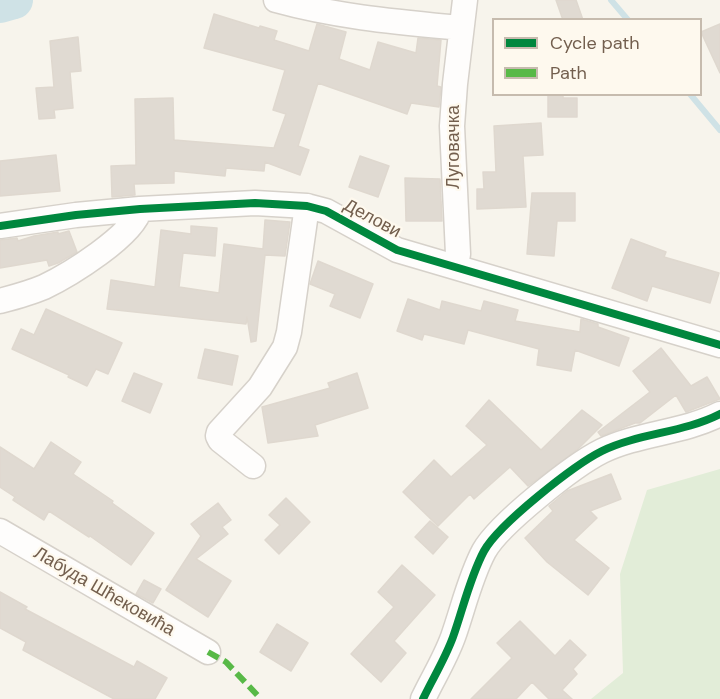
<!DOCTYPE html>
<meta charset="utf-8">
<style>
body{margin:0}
#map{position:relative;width:720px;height:699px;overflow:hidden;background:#f7f4ec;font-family:"DM Sans",sans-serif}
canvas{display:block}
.legend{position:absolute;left:492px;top:18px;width:210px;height:78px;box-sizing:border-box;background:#fef9ee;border:2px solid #c6bbae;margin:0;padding:8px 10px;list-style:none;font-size:18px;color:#735f4e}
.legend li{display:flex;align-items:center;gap:12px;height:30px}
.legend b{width:30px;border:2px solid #c6bbae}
</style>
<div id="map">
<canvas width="720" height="699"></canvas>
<ul class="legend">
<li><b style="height:8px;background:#00873e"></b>Cycle path</li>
<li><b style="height:8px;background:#58b947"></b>Path</li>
</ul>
</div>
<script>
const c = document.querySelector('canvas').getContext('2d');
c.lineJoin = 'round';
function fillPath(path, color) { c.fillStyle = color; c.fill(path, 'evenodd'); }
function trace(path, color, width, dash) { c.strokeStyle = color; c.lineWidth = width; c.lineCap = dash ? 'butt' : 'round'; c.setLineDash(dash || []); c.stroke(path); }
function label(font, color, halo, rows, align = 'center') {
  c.font = font + ' "DM Sans",sans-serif'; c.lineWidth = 4.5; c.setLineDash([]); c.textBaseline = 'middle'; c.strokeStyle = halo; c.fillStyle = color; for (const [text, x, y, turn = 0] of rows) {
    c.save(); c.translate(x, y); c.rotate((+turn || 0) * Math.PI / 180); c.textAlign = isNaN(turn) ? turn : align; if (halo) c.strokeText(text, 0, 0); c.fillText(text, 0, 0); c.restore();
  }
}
fillPath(new Path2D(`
 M720,469V699H591L623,673L620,574L647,490Z`), '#e2edd8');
trace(new Path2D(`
 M611,0L628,20
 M690,94L720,130`), '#cfe2e6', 6);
trace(new Path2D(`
 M0,4L14,0`), '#cfe2e6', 38);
const building = new Path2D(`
 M556,0H576L583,20H563Z
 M214,14L259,28L260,26L277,31L274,40L309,51L317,24L346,32L339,59L370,70L378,42L416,53L418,38L441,40L437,86L441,87L439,107L411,103L407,114L318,83L298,146L309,150L300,175L265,162L264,171L226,168L225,176L174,171V183L134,184L135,195L112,197L111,166L136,165L135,99L173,98L174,140L274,148L286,114L273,110L285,70L204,48Z
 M720,24V73L701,32Z
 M78,37L81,71L70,72L73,108L54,110L55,118L39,119L36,88L54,87L50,41Z
 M548,94H563V98H577V117H548Z
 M541,123L543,155L523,156L526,207L477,209V189H484L483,172H496L494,126Z
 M56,155L60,191L0,196V161Z
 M360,156L389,166L378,197L349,187Z
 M405,178L440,179L442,221H406Z
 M532,193H575V221H557L554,256L527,254Z
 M265,220L290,222L285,256L265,255L256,341L251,342L247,317L246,324L107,309L111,280L155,287L161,230L191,234V226L217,228L215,256L183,253L179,287L219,293L224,244L263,249Z
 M69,231L77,252L58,263L49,266L47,260L0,268V240L17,238L18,241L34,236L58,232V234Z
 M631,239L666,252L664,257L719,273L710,303L652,286L647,301L612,288Z
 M318,261L373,284L360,318L330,306L335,294L310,284Z
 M408,299L440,310L442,301L481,311L484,301L518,310L515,321L580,332L581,319L598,324V327L629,338L619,366L575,350L571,371L537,365L539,349L468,330L464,344L424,334L422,340L397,331Z
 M46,309L122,343L108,374L96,369L87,386L68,377L69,375L12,349L21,329L34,335Z
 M661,348L691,386L707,377L720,399L686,412L676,395L640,423H635L601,436L598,432L650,392L633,371Z
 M205,349L238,356L232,385L198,378Z
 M134,373L162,384L150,413L122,401Z
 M357,373L368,408L315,425L318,436L268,443L262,407L330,388L328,383Z
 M489,400L541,450L582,410L602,425L578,449L528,486L510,467L474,499L470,494L438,526L403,492L434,460L451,477L487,445L466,426Z
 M51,442L81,462L73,474L113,501L112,503L154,533L131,565L90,536L89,537L49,511L44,520L13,500L15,497L0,487V447L34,469Z
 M611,474L621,499L590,511L597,518L574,540L609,568L588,595L547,562L525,538L553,511L549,506L567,491Z
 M286,498L310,522L279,554L265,540L280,525L269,515Z
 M218,503L231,520L222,527L228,534L196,559L231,581L208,617L166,590L201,536L191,524Z
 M430,521L448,537L433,554L415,537Z
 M402,565L435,595L394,641L406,653L381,682L351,654L394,607L378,592Z
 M144,580L161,589L153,603L136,594Z
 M0,592L27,607L25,609L134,667L137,661L167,678L155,699H114L23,650L26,642L0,628Z
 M520,621L555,656L570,640L586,655L573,669L577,674L562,690L572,699H549L532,682L516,699H471L512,658L497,643Z
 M277,624L308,643L291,671L260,652Z`);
fillPath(building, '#e0dad2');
trace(building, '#dfd8cf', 1.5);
const minor = new Path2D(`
 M276,0C337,17 398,22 461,28
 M0,226L76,215L140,209L255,203L307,206L326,211L397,250L720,345
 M456,267L458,254L452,126L455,84L465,0
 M0,301C15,297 30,293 44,287C69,275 133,236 140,209
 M253,466L220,440L218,436L219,432L260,387L285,347L289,332L307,206
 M0,531L208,652
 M423,699C433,678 445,659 453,637C463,609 470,577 484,551C499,524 574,465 602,451C639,433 683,433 720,414`);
trace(minor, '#d6d1ca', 27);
trace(minor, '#fefdfc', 24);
trace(new Path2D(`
 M208,652L226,662L261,699`), '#58b947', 6, [12, 6]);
trace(new Path2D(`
 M0,226L76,215L140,209L255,203L307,206L326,211L397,250L720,345
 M423,699C433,678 445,659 453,637C463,609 470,577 484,551C499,524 574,465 602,451C639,433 683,433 720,414`), '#00873e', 8);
label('18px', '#735f4e', '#fef9ee', [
 ["Луговачка",454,147,-90],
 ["Делови",372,219,28],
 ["Лабуда Шћековића",104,592,30]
]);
</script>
